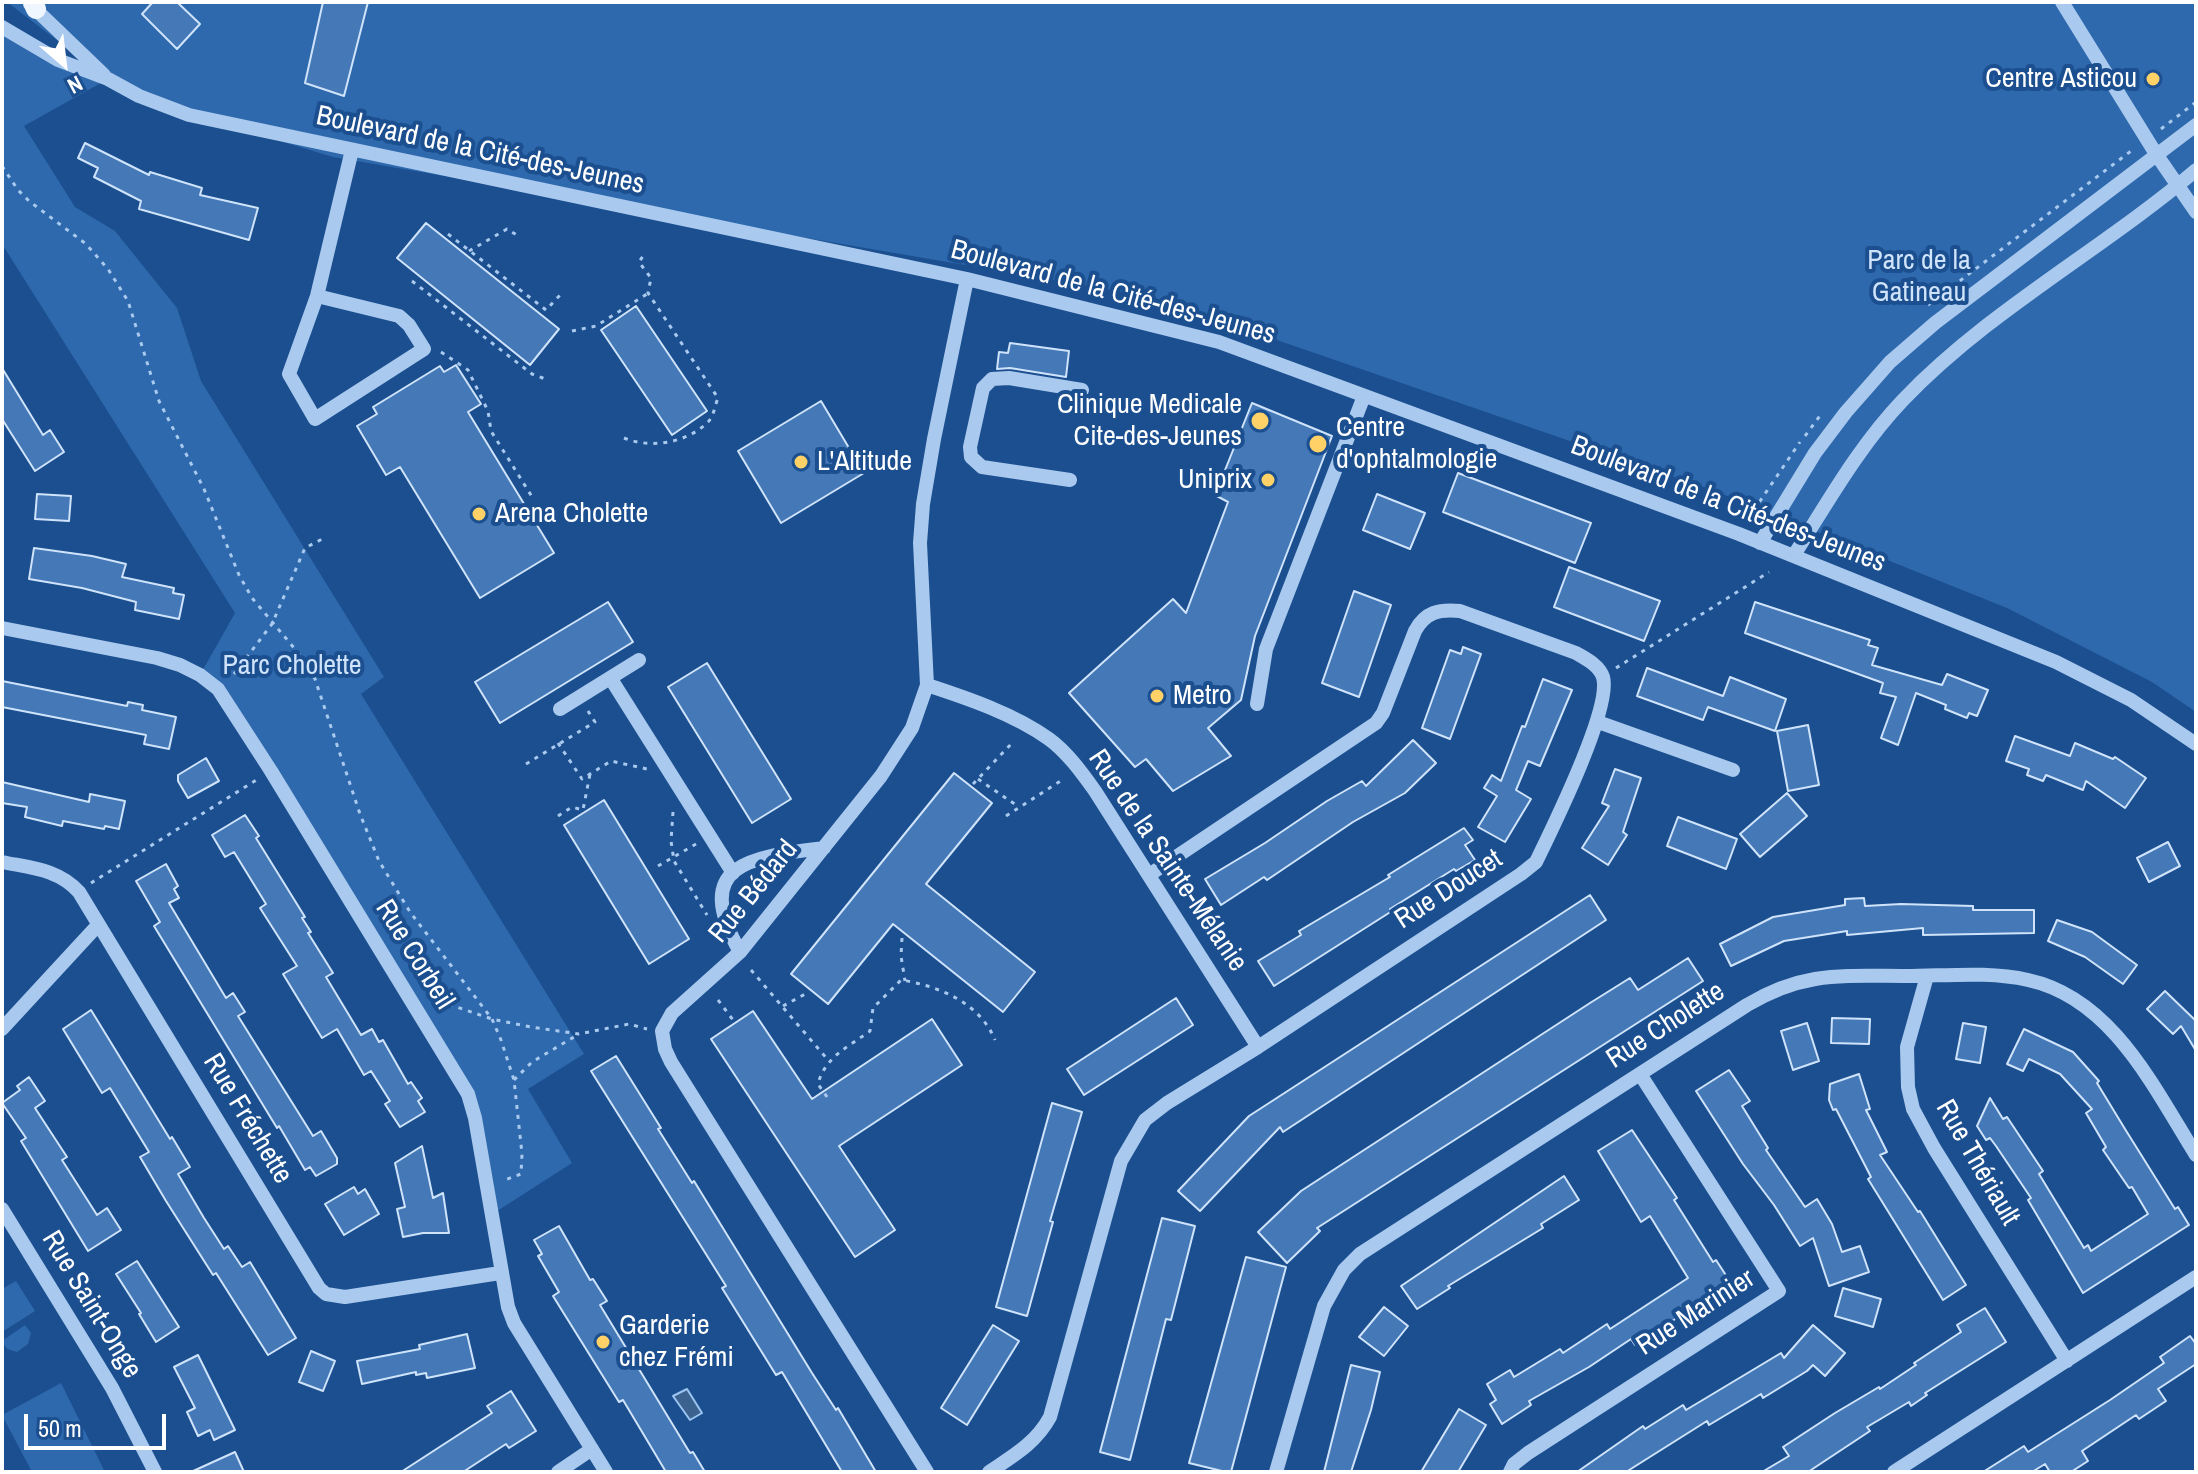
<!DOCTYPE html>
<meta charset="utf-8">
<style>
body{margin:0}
#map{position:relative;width:2198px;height:1474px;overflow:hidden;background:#1b4f8f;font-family:"Archivo Narrow",sans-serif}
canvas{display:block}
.frame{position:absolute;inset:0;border:4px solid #fff;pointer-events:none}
.north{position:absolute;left:24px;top:24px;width:80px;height:80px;-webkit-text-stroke:6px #1b4f8f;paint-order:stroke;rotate:152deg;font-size:22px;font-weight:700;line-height:32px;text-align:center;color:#fff}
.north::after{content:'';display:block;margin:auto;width:28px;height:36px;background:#fff;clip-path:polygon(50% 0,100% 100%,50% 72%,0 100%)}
.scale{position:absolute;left:24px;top:1414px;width:142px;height:36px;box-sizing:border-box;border:4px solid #fff;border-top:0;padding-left:10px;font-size:24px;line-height:28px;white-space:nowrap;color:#fff;-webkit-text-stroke:6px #1b4f8f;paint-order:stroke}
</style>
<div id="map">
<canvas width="2198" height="1474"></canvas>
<div class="frame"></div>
<div class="north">N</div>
<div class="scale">50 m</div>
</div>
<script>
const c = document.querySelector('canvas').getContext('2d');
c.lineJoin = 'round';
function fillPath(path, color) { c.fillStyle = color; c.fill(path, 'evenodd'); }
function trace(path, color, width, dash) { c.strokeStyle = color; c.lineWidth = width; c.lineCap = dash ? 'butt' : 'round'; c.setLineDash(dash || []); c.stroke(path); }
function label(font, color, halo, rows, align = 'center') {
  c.font = font + ' "Archivo Narrow",sans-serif'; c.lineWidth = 8; c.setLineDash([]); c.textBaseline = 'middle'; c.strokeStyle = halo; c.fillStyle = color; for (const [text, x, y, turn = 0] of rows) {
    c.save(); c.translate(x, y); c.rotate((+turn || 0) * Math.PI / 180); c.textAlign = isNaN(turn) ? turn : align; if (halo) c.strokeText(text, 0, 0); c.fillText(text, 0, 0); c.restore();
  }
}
fillPath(new Path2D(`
 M7,2H2196V712L2152,682L2007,608L1715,491L1152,297L333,157L253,133L108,79L24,126L75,207L115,231L177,308L201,381L384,677L361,694L584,1054L528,1089L572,1163L491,1215L475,1118L271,771L200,675L235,613L2,244V27L105,77Z
 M16,1281L35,1311L2,1332V1289Z
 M25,1325L31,1333L28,1344L17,1352L7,1349L2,1341Z
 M61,1383L105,1472H32L2,1415Z`), '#2e69ad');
const water = new Path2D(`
 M687,1389L702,1413L690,1420L673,1396Z`);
fillPath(water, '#3c6290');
trace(water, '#9cc4f0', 2);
const building = new Path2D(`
 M153,2H177L200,24L177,49L142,14Z
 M323,2H368L344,96L305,83Z
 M85,143L149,175L150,172L202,188L200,195L258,208L249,240L139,209L141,201L94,177L98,168L78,158Z
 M426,223L559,329L530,365L397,258Z
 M636,306L707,411L672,435L601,330Z
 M1010,343L1069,351L1066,377L1010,368L997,369L999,352L1008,353Z
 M456,365L481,404L468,412L554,553L480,598L400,467L386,475L357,426L377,414L373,407L440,366L444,372Z
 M2,368L43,435L50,430L64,452L35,471L2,419Z
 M821,401L864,473L781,523L738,451Z
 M1252,403L1332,436L1255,636L1241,700L1208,728L1231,756L1173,791L1146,759L1135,767L1069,693L1173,599L1186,613L1228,502L1215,495Z
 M1458,473L1591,523L1575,563L1443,512Z
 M37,494L71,496L69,521L35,519Z
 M1377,494L1425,513L1410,549L1363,530Z
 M34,548L92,556L126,564L122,577L174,588L173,593L184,595L179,619L135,610L136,602L82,588L29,579Z
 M1569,567L1660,601L1644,641L1554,607Z
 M1354,591L1391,605L1359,697L1322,683Z
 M608,602L633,642L500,723L475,682Z
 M1755,602L1870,640L1868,645L1878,648L1872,665L1942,685L1947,674L1988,690L1977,716L1969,713L1967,718L1945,709L1946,705L1916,693L1898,745L1881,738L1896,697L1880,693L1883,683L1745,633Z
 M1463,647L1481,654L1450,739L1422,728L1450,650L1461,654Z
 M707,663L791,799L752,823L668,687Z
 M1647,668L1723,696L1730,677L1786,699L1775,731L1708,707L1703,720L1637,696Z
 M1543,679L1572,690L1540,766L1528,761L1516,790L1531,799L1505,842L1478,827L1497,796L1484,788L1492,775L1501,781L1522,726L1525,727Z
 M2,681L127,706L128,702L143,705L142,710L176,717L169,749L144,744L146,735L2,707Z
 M1808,725L1819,785L1788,791L1777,731Z
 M2015,736L2070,756L2075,743L2113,759L2115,757L2146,778L2125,808L2086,781L2083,790L2046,775L2043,781L2027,775L2029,769L2006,761Z
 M1413,740L1436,763L1405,793L1353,822L1267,880L1264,877L1221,905L1205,879L1265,843L1327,801L1362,781L1366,786Z
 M206,758L219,781L188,798L178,781V775Z
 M1615,769L1641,778L1623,832L1627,835L1608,865L1582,848L1609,806L1602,803Z
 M954,773L992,803L926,884L1035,972L1003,1012L893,924L828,1004L791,974Z
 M2,782L89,802L90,794L125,801L119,829L105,826L104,829L63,821L62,826L25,817L27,807L2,803Z
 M1787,793L1807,816L1760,857L1740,834Z
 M604,800L689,939L649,964L564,825Z
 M245,815L259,836L256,838L305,917L302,918L311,932L308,933L333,973L326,977L361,1035L372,1029L379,1042L383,1040L408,1084L411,1082L422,1098L418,1101L425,1112L400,1127L385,1104L390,1101L371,1071L364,1075L337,1029L322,1038L283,974L297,966L260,908L266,904L234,852L225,857L212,835Z
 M1678,817L1737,839L1726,869L1667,846Z
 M1464,828L1473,840L1465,845L1475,860L1456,871L1454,869L1390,909L1392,911L1274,986L1258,961L1301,935L1299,931L1390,877L1388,875Z
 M2168,842L2180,866L2149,882L2137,858Z
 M166,864L178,886L174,889L179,898L169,903L226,998L233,993L245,1012L238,1016L313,1136L321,1131L337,1158V1164L316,1176L310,1167L305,1170L279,1126L277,1128L154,926L160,922L136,881Z
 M1590,895L1606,920L1283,1132L1280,1127L1200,1211L1178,1191L1249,1116Z
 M1864,898L1865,906L1901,904L1973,906V910H2034V933L1923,935V928L1847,935V931L1784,941L1731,966L1720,944L1773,917L1845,905V899Z
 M2057,920L2092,932L2137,965L2123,984L2085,957L2048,941Z
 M1688,958L1703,981L1317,1228L1320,1231L1287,1263L1258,1232L1301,1191L1590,1003L1630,978L1638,990Z
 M2165,991L2196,1021V1051L2181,1026L2173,1034L2147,1009Z
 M1176,998L1193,1025L1084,1095L1067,1069Z
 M91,1010L170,1139L172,1137L190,1167L178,1174L204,1218L224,1249L228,1246L242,1267L250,1262L296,1338L268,1355L216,1273L213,1275L166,1201L140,1157L149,1152L110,1088L102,1093L63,1029Z
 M753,1011L812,1099L932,1019L962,1065L839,1146L895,1230L855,1257L711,1039Z
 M1832,1018L1870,1019L1869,1044L1831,1043Z
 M1807,1023L1819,1061L1793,1070L1781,1031Z
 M1963,1023L1986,1027L1980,1063L1956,1059Z
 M2024,1029L2073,1052L2099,1081L2097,1083L2125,1129L2175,1209L2178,1207L2189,1225L2083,1293L2028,1200L2031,1198L1996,1146L1990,1138L1986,1140L1977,1126L1990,1098L2003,1119L2007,1117L2043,1171L2039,1174L2084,1248L2088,1245L2091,1251L2148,1214L2132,1187L2129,1188L2103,1150L2106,1147L2086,1113L2092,1109L2060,1074L2029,1059L2023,1071L2007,1064Z
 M616,1056L661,1128L658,1129L692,1183L694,1181L812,1373L836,1410L838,1408L876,1472H842L782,1372L776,1375L722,1288L726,1286L591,1071Z
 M1729,1070L1750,1101L1742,1106L1768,1148L1766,1150L1805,1207L1817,1199L1832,1224L1842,1252L1860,1246L1869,1272L1829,1286L1813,1238L1800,1246L1774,1205L1743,1164L1696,1091Z
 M1859,1074L1870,1109L1866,1110L1887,1152L1880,1155L1918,1212L1920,1211L1966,1285L1943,1300L1868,1179L1871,1177L1836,1109L1833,1110L1829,1100L1830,1084Z
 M29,1077L45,1101L35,1108L67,1157L62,1160L97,1215L107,1208L121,1230L88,1251L21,1141L26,1138L2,1103L20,1090L17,1086Z
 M1052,1103L1082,1112L1050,1221L1053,1222L1027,1316L996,1307Z
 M1632,1130L1677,1198L1674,1200L1713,1262L1716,1260L1731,1283L1635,1345L1631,1339L1589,1367L1529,1401L1531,1405L1502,1424L1490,1404L1496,1400L1487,1384L1510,1370L1514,1377L1560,1349L1563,1353L1607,1324L1610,1329L1688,1278L1650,1216L1641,1222L1598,1151Z
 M422,1146L433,1198L443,1193L449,1233H423L403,1237L397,1209L405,1207L395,1163Z
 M1564,1176L1579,1200L1541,1224L1543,1228L1448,1286L1450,1288L1417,1309L1401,1286Z
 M354,1187L358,1194L365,1189L379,1214L344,1235L325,1204Z
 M1162,1218L1195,1226L1171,1320L1166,1319L1130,1460L1100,1452Z
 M559,1226L590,1280L593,1279L607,1301L600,1305L690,1453L693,1452L705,1472H666L623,1400L619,1402L553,1296L559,1292L538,1256L542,1254L534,1240Z
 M1246,1257L1286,1267L1231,1472H1226L1189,1463Z
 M137,1261L179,1327L156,1342L139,1314L141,1313L116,1274Z
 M1843,1288L1881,1299L1873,1327L1835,1316Z
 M1384,1307L1408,1326L1384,1356L1359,1337Z
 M1985,1308L2006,1342L1925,1393L1927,1395L1911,1406L1909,1402L1867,1427L1870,1431L1808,1472H1762L1789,1456L1783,1447L1835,1413L1879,1387L1880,1389L1916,1365L1914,1363L1961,1332L1957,1325Z
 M993,1325L1019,1341L967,1425L941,1408Z
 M1813,1325L1845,1353L1825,1376L1813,1365L1807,1371L1763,1398L1761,1394L1709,1425L1707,1421L1626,1472H1577L1643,1426L1645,1429L1683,1405L1686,1410L1781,1353L1784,1358Z
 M467,1334L475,1368L427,1378L426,1373L416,1375V1372L362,1384L357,1361L420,1349L419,1345Z
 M2190,1336L2196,1344V1364L2158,1389L2166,1401L2139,1419L2136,1415L2082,1451L2088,1461L2071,1472H2050L2045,1464L2032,1472H1983L2024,1446L2028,1452L2110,1400L2164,1363L2160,1357Z
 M311,1351L335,1361L323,1391L299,1382Z
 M198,1355L235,1430L214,1440L210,1430L198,1436L187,1412L195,1408L174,1367Z
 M1351,1365L1380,1372L1371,1410L1351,1472H1324Z
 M511,1391L536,1431L509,1448L506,1444L463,1472H401L492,1413L487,1406Z
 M1459,1409L1486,1425L1458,1472H1421Z
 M235,1452L244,1472H191Z`);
fillPath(building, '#4478b7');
trace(building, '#cfe3fa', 2);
trace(new Path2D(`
 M2161,129L2196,102
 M2,166L18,190L29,201L86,244L108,269L128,301L159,401L204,489L239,575L252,598L300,655L315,679L360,814L379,861L410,912L492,1019L501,1040L514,1080L522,1154L521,1174L502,1181
 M448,234L546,310L561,294
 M469,251L507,229L520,237
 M412,281L532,374L548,380
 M1928,305L2135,148
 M572,331L596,326L647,294
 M441,352L468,370L488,411L491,431L534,500
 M1805,436L1822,413
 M624,438C651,449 687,443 708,422C714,416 715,405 718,398L648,293L651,278L639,262L645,253
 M1754,510L1800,442
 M1616,668L1769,572
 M234,674L272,624L305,548L326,537
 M558,743L582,779L611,761L647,769
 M526,764L595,722L588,711
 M978,779L1019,807
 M973,784L1014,741
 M673,812L671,841L674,861L707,915
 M558,816L572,807L583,810L590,774
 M1006,816L1062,780
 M658,866L696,844
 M91,883L258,779
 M902,938L901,956L905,981
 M751,970L828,1060
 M430,998L492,1019L531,1027L579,1034L629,1024L647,1029
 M718,1000L733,1020
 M783,1006L809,992
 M514,1080L532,1062L579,1034
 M827,1097L818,1084C825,1057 848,1047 870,1031L873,1008L901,980C939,986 980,1003 995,1040`), '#a9c9ee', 3, [4, 6]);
trace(new Path2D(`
 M2062,2L2156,154L2196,212
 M30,4L104,75
 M2,27L58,60L108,79L139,96L189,115L967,279L1219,342L1739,534L2056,662L2131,700L2196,744
 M317,296L399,316L409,325L424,349L315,419L289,374L317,296L352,150
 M1070,480L982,467L971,457L970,447L983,388L992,379L1009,378L1082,390
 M1760,543L1815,453L1846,412L1890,362L1935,323L2196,125
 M1794,555C1828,502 1859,446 1903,400C1989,310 2102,250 2196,170
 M2,628L157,658L180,665L200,675L218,689L271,771L468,1094L475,1118L508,1307L514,1323L606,1472
 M611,679L733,873
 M927,685C967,698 1014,714 1049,739C1067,752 1082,773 1095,791L1258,1047
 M1257,704L1266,649L1364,396
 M560,709L639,660
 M1598,722L1733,770
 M2,862C31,868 58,869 79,892L319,1288L326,1294L345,1297L500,1273
 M740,952C690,863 751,857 824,848
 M1927,976L1907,1047L1908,1087L1913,1109L1934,1148L2067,1361
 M2,1029L98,925
 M2,1209L112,1388L155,1472
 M558,1472L592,1449
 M927,1472L671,1062L665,1049L662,1031L672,1013L740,952L881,776L912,728L927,685L920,543L923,504L934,439L967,279
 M989,1472C1013,1456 1036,1443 1050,1417L1121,1161L1145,1120L1167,1103L1258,1047L1521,874L1536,862C1552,829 1612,708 1603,677C1599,665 1586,659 1576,653L1460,611C1439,609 1425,612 1415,631L1383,713L1376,723L1149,875
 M1276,1472L1324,1306L1344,1270L1360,1254L1747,1005C1804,971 1842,976 1906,976C1945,976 1989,971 2028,980C2112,998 2154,1088 2196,1155
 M1510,1472L1514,1464L1528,1453L1779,1291L1640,1074
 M1894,1472L2196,1277`), '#a9c9ee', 14);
trace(new Path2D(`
 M33,2L36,9`), '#f0f6ff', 20);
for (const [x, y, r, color] of [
 [2153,79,8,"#ffd166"],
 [1260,421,10,"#ffd166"],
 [1318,444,10,"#ffd166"],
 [801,462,8,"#ffd166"],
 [1268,480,8,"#ffd166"],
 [479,514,8,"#ffd166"],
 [1157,696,8,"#ffd166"],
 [603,1342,8,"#ffd166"]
]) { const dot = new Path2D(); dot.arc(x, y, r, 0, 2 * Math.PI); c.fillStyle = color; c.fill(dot); trace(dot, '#1b4f8f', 3); }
label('28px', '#fff', '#1b4f8f', [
 ["Centre Asticou",2137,79,"right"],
 ["Clinique Medicale",1242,405,"right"],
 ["Cite-des-Jeunes",1242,437,"right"],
 ["Centre",1336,428],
 ["d'ophtalmologie",1336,460],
 ["L'Altitude",817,462],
 ["Uniprix",1252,480,"right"],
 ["Arena Cholette",495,514],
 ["Metro",1173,696],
 ["Garderie",619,1326],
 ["chez Frémi",619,1358]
], 'left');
label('28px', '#fff', '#1b4f8f', [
 ["Boulevard de la Cité-des-Jeunes",480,151,12],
 ["Boulevard de la Cité-des-Jeunes",1113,293,15],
 ["Boulevard de la Cité-des-Jeunes",1728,505,21],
 ["Rue de la Sainte-Mélanie",1167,861,56],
 ["Rue Doucet",1449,890,-33],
 ["Rue Bédard",754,892,-51],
 ["Rue Corbeil",414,955,58],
 ["Rue Cholette",1666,1026,-33],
 ["Rue Fréchette",247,1119,59],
 ["Rue Thériault",1977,1163,60],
 ["Rue Saint-Onge",91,1305,59],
 ["Rue Marinier",1696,1313,-33]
]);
label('28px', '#cfe3fa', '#1b4f8f', [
 ["Parc de la",1919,261],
 ["Gatineau",1919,293],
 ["Parc Cholette",292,666]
]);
</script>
